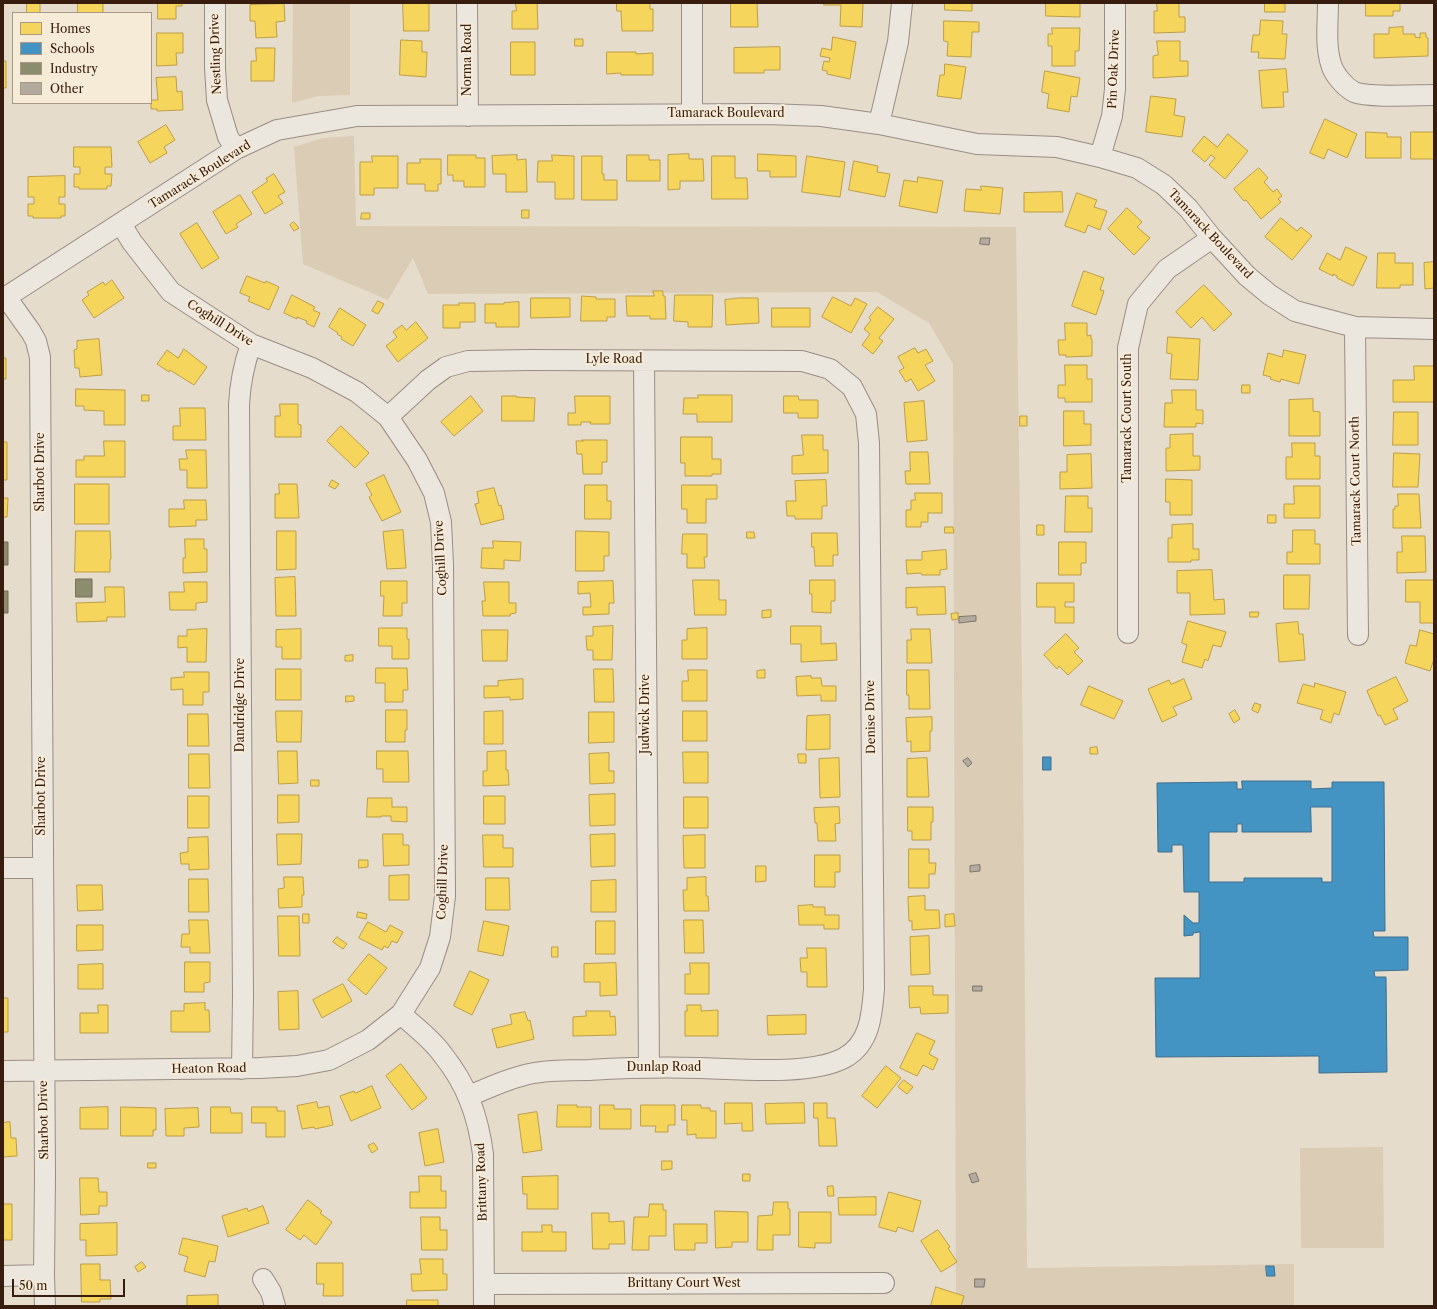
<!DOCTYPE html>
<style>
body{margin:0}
#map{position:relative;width:1437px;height:1309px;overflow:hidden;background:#e6dccc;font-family:"Libre Caslon Text",serif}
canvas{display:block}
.frame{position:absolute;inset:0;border:4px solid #381c0e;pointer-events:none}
.legend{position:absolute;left:12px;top:12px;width:140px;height:92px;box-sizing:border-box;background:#f6ebd7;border:1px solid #aa9887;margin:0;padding:5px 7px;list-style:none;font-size:12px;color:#381c0e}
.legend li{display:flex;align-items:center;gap:8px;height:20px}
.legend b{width:20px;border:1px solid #aa9887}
.scale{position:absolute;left:12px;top:1279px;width:113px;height:18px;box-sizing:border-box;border:2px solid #381c0e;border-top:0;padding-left:5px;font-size:12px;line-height:14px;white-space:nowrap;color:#381c0e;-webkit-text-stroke:3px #f6ebd7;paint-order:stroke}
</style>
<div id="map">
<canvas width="1437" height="1309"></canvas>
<div class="frame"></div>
<ul class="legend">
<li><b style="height:11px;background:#f6d55c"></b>Homes</li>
<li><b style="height:11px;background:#4393c3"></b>Schools</li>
<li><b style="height:11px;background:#8c8c6e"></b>Industry</li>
<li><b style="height:11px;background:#b3aa9f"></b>Other</li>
</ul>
<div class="scale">50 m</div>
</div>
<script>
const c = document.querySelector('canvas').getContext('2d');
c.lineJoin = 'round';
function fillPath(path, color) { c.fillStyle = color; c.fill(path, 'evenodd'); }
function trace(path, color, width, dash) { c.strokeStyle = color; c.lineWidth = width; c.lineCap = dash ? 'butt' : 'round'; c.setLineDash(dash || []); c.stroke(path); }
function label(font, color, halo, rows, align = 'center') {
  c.font = font + ' "Libre Caslon Text",serif'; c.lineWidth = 4; c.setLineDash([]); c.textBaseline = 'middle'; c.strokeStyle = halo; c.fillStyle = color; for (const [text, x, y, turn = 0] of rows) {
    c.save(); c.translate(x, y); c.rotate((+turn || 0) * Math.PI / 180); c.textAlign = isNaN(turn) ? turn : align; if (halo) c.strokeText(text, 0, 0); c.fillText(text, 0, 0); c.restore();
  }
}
fillPath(new Path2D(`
 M293,3H350V95L319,96L292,103Z
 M354,136L356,226L1016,227L1023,757L1027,1268L1294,1264V1306H956L953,364L929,323L877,292L428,294L413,258L388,300L303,264L294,147L323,138Z
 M1383,1147L1384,1248H1301L1300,1148Z`), '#dbccb5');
const homes = new Path2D(`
 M27,3H40V13H27Z
 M78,3H103V13H78Z
 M158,3H182V6H176V19H158Z
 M403,3H429V31H404Z
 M516,3H537L538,29H512V11H516Z
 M617,3H650V9H653V31H622L621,11H617Z
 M731,3H757L758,27H731Z
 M824,3H863L862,27L840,26L841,5H824Z
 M945,3H972V11L945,10Z
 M1046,3H1080V17L1046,16Z
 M1157,3H1179V17H1185V32L1154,33V11H1157Z
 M1265,3H1285V12H1265Z
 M1366,3H1400V11H1393V16H1366Z
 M284,4L285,21L276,22L277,37L256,38L255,21H250V5Z
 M1261,20L1283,21L1282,34H1287L1285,59L1258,58L1259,52H1251L1253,35H1259Z
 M944,21L979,22V32H972L971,57L947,56L948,42L944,41Z
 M1403,27V34H1415V37L1420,38V33H1426V37L1428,38V56L1374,58V34H1389V28Z
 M1052,28H1080L1079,51H1075V66H1052V46H1048V34H1052Z
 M157,33H183V53H176L177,65L157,66Z
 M833,37L856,42L850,79L827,74V71L822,70L824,61L829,62L830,58L820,56L822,48L831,50Z
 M575,39H583V46H575Z
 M401,40L422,41V52H427L426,77L400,75Z
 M1157,41H1180V61H1188V76L1153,78V56L1158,55Z
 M511,42H535V75H511Z
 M780,47V70H764V73H734V48Z
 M256,48H275L274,81H251V61H256Z
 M607,52H636V54L653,53V75H621V73L607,74Z
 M3,61H6V88H3Z
 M945,64L966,67L961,99L937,96L940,75H944Z
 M1286,69L1288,92H1283L1284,107L1262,108L1259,71Z
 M1045,71L1080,78L1077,97L1071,96L1069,112L1047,108L1049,94L1042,92Z
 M176,77L177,92L182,91L183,110L157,111V109H151V100H158L156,78Z
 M1151,96L1176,99L1174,115L1185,117L1182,137L1146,132Z
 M1325,119L1357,134L1347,158L1328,149L1324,159L1310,153Z
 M166,125L175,140L164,147L167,153L150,163L138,142Z
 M1366,132L1384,133H1387V137H1401V158H1366Z
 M1411,132H1434V159H1411Z
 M1228,134L1248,151L1225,179L1209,165L1215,158L1211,155L1205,162L1192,151L1204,136L1217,147Z
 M74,147H111L112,167H105V174H112L111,186H107V189H79V187H74V174H80V167H74Z
 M689,154V159H703L704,181H680V189L668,190V155Z
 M758,154L796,156V177H770V171H758Z
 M448,155H476V158H485V187H464V181H453V175H448Z
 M517,155V160L526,159L527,192H506V174H493L492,156Z
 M552,155L574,156V199H555V182H537L538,161H552Z
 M627,155H649V160H660V181H627Z
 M372,156H398V188H374V195H360V162H372Z
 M582,156H602V174H604V180H617V200H582Z
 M712,156H735V178H747L748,199H712Z
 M807,156L845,162L840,197L802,192Z
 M420,159H441V184H438V191H425V184H407V163H420Z
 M854,161L878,166L877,172L890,174L885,197L849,190Z
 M1259,168L1268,178L1264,182L1273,192L1277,189L1282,196L1278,199L1281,202L1261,219L1246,200L1244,201L1234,189Z
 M274,174L285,192L278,196L283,203L265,214L252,192L268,181L266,179Z
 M65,176V197H59V204H65V216H61V218H33V216H28V204H34V197H28V177Z
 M918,177L943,181L937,213L899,206L904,180L917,182Z
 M981,186L1003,188L1000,214L964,211L966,189L981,190Z
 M1062,192L1063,212H1024V193Z
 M1077,193L1097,200L1094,207L1107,211L1100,230L1088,225L1085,233L1065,226Z
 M240,195L252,214L236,224L238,227L226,234L213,212Z
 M1127,208L1142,222L1137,227L1150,238L1134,255L1108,229Z
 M522,210H529V218H522Z
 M362,213H370V219H361Z
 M1281,218L1297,231L1301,227L1312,236L1292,260L1265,237Z
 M294,222L299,228L294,231L290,225Z
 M197,223L219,258L202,269L180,234Z
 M1346,247L1367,257L1353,286L1337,278V276L1333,274V276L1319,269L1327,253L1340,260Z
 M1378,253H1395V263H1413V285H1400V288H1377Z
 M1434,262V288L1425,289L1424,263Z
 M1084,271L1104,278L1100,290L1104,291L1096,315L1072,306Z
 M247,276L265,283L266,281L279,287L269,310L248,301L250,297L240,293Z
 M112,280L124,298L94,318L82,300L89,295L87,292L103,282L105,285Z
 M1204,285L1232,314L1214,331L1202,317L1191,328L1176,312Z
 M653,291H663V296H665L666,319H650V316H627L626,296H654Z
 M292,295L315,307L313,310L320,313L314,327L306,323L307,321L297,317V319L284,313Z
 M675,295H713L712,327H688V322L674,321Z
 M582,296L596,297V299H615V317H607V321H581Z
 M833,297L851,306L855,298L867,304L851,333L822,317Z
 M531,298H570V317L531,318Z
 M739,298H758L759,323L726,325L725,300Z
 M378,301L384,304L378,314L372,311Z
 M519,302V327H496V323H485V304H504V303Z
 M459,303H475V322H460V328H443V305H459Z
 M878,307L894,319L879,338L883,341L873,354L862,345L870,334L864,329L871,320L869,318Z
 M340,308L366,325L353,346L341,339L342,337L337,334L338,333L329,327Z
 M772,308H810V327H772Z
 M416,322L428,338L398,362L386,346L397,337L393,332L402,325L406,330Z
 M1065,323H1087V336L1091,335V339H1092V356L1066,357V355H1059L1058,340H1065Z
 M1168,337L1200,339L1198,380L1170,379L1172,354L1167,353Z
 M99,339L102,375L80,377L79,368H75L74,350L77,349V341Z
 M915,348L918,353L926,349L933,361L925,365L935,381L918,391L911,379L906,382L899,371L904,368L898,357Z
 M184,349L207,367L194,385L170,370L169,372L157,364L167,350L178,358Z
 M1284,350L1306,355L1299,384L1281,379L1280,382L1270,379L1271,377L1263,375L1268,353L1282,357Z
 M3,358H6V379H3Z
 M1065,365H1087V379H1092V402H1065V398H1058V385H1065Z
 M1414,366H1434V402H1393V380H1414Z
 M1242,385H1250V393H1242Z
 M76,389L125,390V425H104V411L84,410V406H76Z
 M1172,390H1196V410H1203V424L1196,423V427H1164L1165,403H1172Z
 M142,395H149V401H142Z
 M698,395H732V422H697V414H683L684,398H698Z
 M471,396L483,411L454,436L441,422Z
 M502,396H516V397L535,398L534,421H502Z
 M575,396H610V424H590L591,422H581V425H568V413H575Z
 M784,396H798L799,400H818V418H798V413H784Z
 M1313,399V411L1320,412V436H1289V400Z
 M924,401L927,440L907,442L904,403Z
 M280,404H298V424L301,425V437H275V416H280Z
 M180,408H205L206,440H173V426H180Z
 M1064,411H1084V424H1091V445L1064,446Z
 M1394,412H1418V445H1393Z
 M1020,416H1027V426H1020Z
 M341,426L369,453L355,468L327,441Z
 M1193,434V456H1200V470L1166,471V448H1170V435Z
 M802,435H823V450H828V473L792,474V456L803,455Z
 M681,437H712V459H721V474H712V476H685V463H681Z
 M582,440H607V462H602V474H583L582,454H577L576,441H583Z
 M104,441H125V477H76V460H84V456H104Z
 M3,442H7V480H3Z
 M1292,443H1315V456H1320V479H1286V457H1292Z
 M186,450H206L207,488H187V470H180L179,459H187Z
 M910,452H928L930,484H906L905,471H910Z
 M1394,453L1420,454L1418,487H1393Z
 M1091,454L1092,488L1060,489V472H1067V455Z
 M384,475L401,512L382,521L369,497L372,495L366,484Z
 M1166,479L1192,480V515H1170V502H1166Z
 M332,480L339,484L335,489L329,486Z
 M826,480L827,506H822V519H795V516H787L786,501H796L795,481Z
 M75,484H109V524H75Z
 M279,484H297L299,518H275V494H279Z
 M585,485H607V501H611V519H585Z
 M682,485H717V499H706V523H687V509H682Z
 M1294,486H1320V518H1284V504H1294Z
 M494,488L499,506L501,505L504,519L481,525L475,504L479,503L477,492Z
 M915,493H942V513H928V522H921V527H906V510H911V500H915Z
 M1398,494H1419L1421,528H1393V509H1395V506H1398Z
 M1066,496H1088V508H1092V532H1065Z
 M3,498H8L7,517H3Z
 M184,500H206L207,520H196V526L169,527V509H184Z
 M1268,515H1276V523H1268Z
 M1193,524V549H1199V560H1191V562H1168V538H1172V525Z
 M1037,525H1044V535H1037Z
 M945,527H953L954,533H945Z
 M403,530L406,568L387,569L383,532Z
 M1293,530H1315V544H1320V564H1287V552H1292Z
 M76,531H110L111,559H110V572H75Z
 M277,531H296V569L277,570Z
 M576,531L609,532V556H604V571H576Z
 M747,532H754L755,538H747Z
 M812,533H837L838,555H833V566H815L814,547H812Z
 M683,534H707V557H704L705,568H687V554H682Z
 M1402,536H1425L1426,572L1397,573V552H1402Z
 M185,539H204V549H207V572L183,573V558H185Z
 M493,541L521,542L520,561L504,560V569L481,568L482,548H493Z
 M1059,542H1086V563H1081V575H1059Z
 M946,550L947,569L940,570V575H922L921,573L907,574L906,560H922V552Z
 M1212,570L1214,600L1224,599L1225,614L1190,615V593H1177V571Z
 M1284,575H1310L1309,609H1284Z
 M295,577L296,616H276L275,578Z
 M693,580H719V600H726V615H695Z
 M810,580H835V601H831V613L812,612V594H810Z
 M1406,580H1434V623H1420V602H1406Z
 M381,581H407V603H402V616H383L384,596H381Z
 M613,581L614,603H609V614L583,615V607H591L590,593L578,594V582Z
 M184,582H207V602L196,603V610H170L169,592H184Z
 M484,582H509V603H516V613L510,614V616H483L482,601H485Z
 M1037,583H1074V602H1065V607H1074V623H1055V607H1037Z
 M105,587H124L125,617H107V621L77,622L76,603L105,602Z
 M945,587L946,614L917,615V607L906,608V588Z
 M771,610V617L762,618V611Z
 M1250,612H1259L1258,617H1250Z
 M958,613V619L952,620L951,614Z
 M1188,621L1226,632L1221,647L1213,645L1208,661L1205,659L1202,668L1182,662L1187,645L1182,643Z
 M1298,622L1299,634H1303L1305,660L1279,662L1276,624Z
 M613,626L612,660H593V650H587L586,636H593V627Z
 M791,626H821V644L836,643L837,660L801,662V644H791Z
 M379,628H407V639H409V659H392V646H379Z
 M707,628V659H682V640H687V629Z
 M207,629L206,662H187V647L178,648V636H187V630Z
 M301,629V659H282V647H276V630Z
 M911,629H930L932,663H907V640H911Z
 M482,630H508L507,661H483Z
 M1420,630L1434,634V659L1430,671L1405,663L1410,645L1416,646Z
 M1066,634L1079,648L1074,652L1083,661L1068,675L1059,666L1057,669L1044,655Z
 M353,655V661H345V656Z
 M376,668H407L408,690H403V702H385V683H376Z
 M276,669H301V700H276Z
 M594,669H613L614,702H595Z
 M688,670H707V701H682V681H688Z
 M765,670V678H757V671Z
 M907,670H929L930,709H909V695H907Z
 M184,672H209V692H203V705H183V689L171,690V678L184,677Z
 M811,676V678H821L822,686H836V701H821V695L797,696L796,677Z
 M1396,677L1408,701L1393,709L1398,719L1385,725L1380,715L1378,716L1367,691Z
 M523,679V699L510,700V697L484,698V686H498V681Z
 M1184,679L1192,699L1173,707L1177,715L1162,722L1148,689L1169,680L1171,684Z
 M1315,683L1346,692L1339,715L1334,713L1331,723L1320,719L1323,710L1297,703L1303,684L1314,687Z
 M1089,686L1123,701L1114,719L1081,705Z
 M346,696H354V701L346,702Z
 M1255,703L1261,705L1258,713L1252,710Z
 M386,710H407V730H405V742H386Z
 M1235,710L1240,719L1234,723L1229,714Z
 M276,711H302L301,742H277Z
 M503,711V744H484V712Z
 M683,711H707V741H683Z
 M589,712H614V742L589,743Z
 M188,714H208L209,746H188Z
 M830,715V749L806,750L807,716Z
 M932,717V731H930V751L911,752V741L907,742L906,718Z
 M1097,747L1098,754H1090V748Z
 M278,751H297L298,783L279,784Z
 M377,751H408L409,782H383V769H377Z
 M506,751V770H508L509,785L483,786V771H487V752Z
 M683,752H708V783H684Z
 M609,753V771H614V783L590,784L589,754Z
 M189,754H209L210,788H189Z
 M798,754H806V763H799Z
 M839,758L840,797L820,798L819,759Z
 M927,758L929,797H907V759Z
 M311,780H319V786H311Z
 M615,794V825L590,826L589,795Z
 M278,795H299V822L278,823Z
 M188,796H209V828H188Z
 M484,796H505V824H484Z
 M684,797H708V828H684Z
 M368,798H392V807H407V822L391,821V816H381V817H367Z
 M839,807L840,823L835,824L836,841H818L817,823H815L814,808Z
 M908,807H933V822H931V840H912V831H908Z
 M277,834H302L301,864L278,865Z
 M383,834H403V845H409V865L384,866Z
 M615,834V866L591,867L590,835Z
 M483,835H503V848H513V867H484Z
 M705,835V868H684L683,836Z
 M208,837L209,869L189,870V864H181L180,853L188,852V838Z
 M909,849H929V863H936L935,874H929V888H909Z
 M815,855H840V872H835V887H815Z
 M359,860H368V867L359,868Z
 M756,866H766V881L756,882Z
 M409,875V900H389V876Z
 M284,877H303L304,895H302V907L279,908L278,889L284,888Z
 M706,877V896H708L709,911H684L683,890H687V878Z
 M486,878H509L510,910H486Z
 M189,879H208L209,912H189Z
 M616,880V912H591V881Z
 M77,885H102L103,910L78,911Z
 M925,896V910H939L940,928L912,930V921H909L908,897Z
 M813,905V907H825V915H839V929H824V925H799L798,906Z
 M358,912L367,914L366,919L357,917Z
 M303,914H309V923H303Z
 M954,914L955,926L945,927V915Z
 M278,916H299L300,956H279Z
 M189,920H208L210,953H190V947H181L182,934H189Z
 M684,920H703L704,953H685Z
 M484,921L509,926L503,956L478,951Z
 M596,921H615V954H596Z
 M368,922L386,932L390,925L403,932L397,943L392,941L388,948L384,946L382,950L359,938Z
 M77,925H103V950L77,951Z
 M929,936L930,974L911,975L910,937Z
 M337,937L347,944L343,949L333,942Z
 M552,947H558V957H552Z
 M807,948H826L827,987H807V972H801L800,958H807Z
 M369,954L387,968L366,995L348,980Z
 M185,962H210V982L204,983V992H185Z
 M616,963L617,995L600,996V982H584V964Z
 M690,963H709V994H685V974H690Z
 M103,964V989H78V965Z
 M470,971L489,980L472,1015L454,1006Z
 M343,984L352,1001L322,1018L313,1000Z
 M909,986H933V995H948V1013L921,1014L920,1007L910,1008Z
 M298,991L299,1029L279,1030L278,992Z
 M3,998H8V1032H3Z
 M205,1003V1010H209L210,1032H171V1011H184V1004Z
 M98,1005H108V1033H80V1013H98Z
 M687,1005H701V1011L718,1010V1036H685V1011H687Z
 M586,1011H610V1017L615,1016L616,1035L573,1036V1017L586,1016Z
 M525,1012L528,1021L530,1020L534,1039L497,1048L492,1029L512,1024L510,1015Z
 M806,1015V1034L768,1035L767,1016Z
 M917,1033L935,1041L929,1054L938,1059L933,1070L923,1065L917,1076L900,1068Z
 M401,1064L427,1098L412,1110L386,1076Z
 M886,1066L901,1078L877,1108L862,1096Z
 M904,1080L913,1087L907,1094L898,1087Z
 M372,1086L381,1108L351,1121L340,1096L354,1091L355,1093Z
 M317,1102L318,1108L329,1106L333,1125L315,1129L314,1127L302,1129L297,1106Z
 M725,1103H752L753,1131H742V1123L725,1124Z
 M804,1103L805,1123L766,1124L765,1104Z
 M814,1103H827V1118H835L837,1146H819L818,1118H814Z
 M558,1105H577V1107H591V1127H557Z
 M600,1105H614V1109H631V1129H600Z
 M641,1105H675V1125H668V1132H655L656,1126H641Z
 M682,1105H701V1108H710V1111H716V1138H696V1134L687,1135V1120H682Z
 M108,1107V1129H80V1108Z
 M121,1107L156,1108V1130H153V1136H121Z
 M211,1107H230L231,1113H242V1133H211Z
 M252,1107H277V1111H285V1137H266V1123H252Z
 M198,1108L199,1127L184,1128V1136H166L165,1109Z
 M537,1112L542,1150L523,1153L518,1115Z
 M10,1122L11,1138H16L17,1156L3,1157V1123Z
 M438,1129L444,1162L425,1166L419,1133Z
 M374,1143L378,1149L372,1153L368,1146Z
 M662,1161H672V1169L662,1170Z
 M148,1163H156V1168H148Z
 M743,1174H750V1181H743Z
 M419,1176H441V1191H446V1208H410V1192H419Z
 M558,1176V1209H527V1194H523L522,1177Z
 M80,1178H98L99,1192H107V1206H99V1214L81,1215Z
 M833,1186L834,1196H828L827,1187Z
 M889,1192L921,1201L913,1232L898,1227L896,1232L879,1227Z
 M876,1197V1215H839L838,1198Z
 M308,1200L322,1211L320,1213L332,1222L316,1245L304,1235L300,1240L286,1230Z
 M774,1202H788V1209H790V1235H773V1250H757L758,1216L772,1215Z
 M3,1204H12V1240H3Z
 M650,1204H663V1210H666V1236H649V1250H632L634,1217H648Z
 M263,1206L269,1223L228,1237L222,1216L247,1208L248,1211Z
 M715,1211L748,1212V1242H732V1247L716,1248Z
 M799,1212H831V1243H815V1248L799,1247Z
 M592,1213H609V1222L624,1221L625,1244H609V1249H593Z
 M421,1217H440V1230H447V1250H422Z
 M117,1223V1255L86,1256V1240H80V1224Z
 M674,1224H707V1243H695V1250H675Z
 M542,1225H552V1232H566V1251H522V1232H542Z
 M938,1230L950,1247L948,1248L957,1262L941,1272L921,1241Z
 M183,1238L218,1246L215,1262L209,1261L205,1277L184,1271L188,1257L179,1254Z
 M420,1259H443V1274H447V1290L412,1291L411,1274H421Z
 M142,1262L146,1267L138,1272L135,1267Z
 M317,1263H343V1296H323L324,1284H317Z
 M81,1264H100V1280H110L111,1299H100V1302H82Z
 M936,1287L964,1296L961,1306H931Z
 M218,1295V1306H187V1296Z
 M407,1300H438V1306H407Z`);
fillPath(homes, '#f6d55c');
trace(homes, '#bd9e45', 1);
const schools = new Path2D(`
 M1043,757H1051V770H1043Z
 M1242,781H1311V789L1332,788V782H1384L1385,931H1373L1374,937H1408V970L1374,971L1375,977H1386L1387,1072L1319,1073V1056L1156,1057L1155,978H1200V932L1193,933V935L1184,936V915L1193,923H1199V892H1184L1183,845H1172V852H1158L1157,783L1237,782V789H1242ZM1311,807H1332V882H1322V878H1244V882H1209V832H1237V824H1242V832H1311Z
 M1266,1266H1274L1275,1276H1267Z`);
fillPath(schools, '#4393c3');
trace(schools, '#406f8d', 1);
const industry = new Path2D(`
 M3,542H8V565H3Z
 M76,579H92V597H76Z
 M3,591H8V613H3Z`);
fillPath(industry, '#8c8c6e');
trace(industry, '#736a51', 1);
const building = new Path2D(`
 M981,238H990L989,245L980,244Z
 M976,616V621L959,623V617Z
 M968,758L972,763L968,767L963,761Z
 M980,865V871L970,872V866Z
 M973,986H982V991H973Z
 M976,1173L979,1181L972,1183L969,1175Z
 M975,1279H985L984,1287H975Z`);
fillPath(building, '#b3aa9f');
trace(building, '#7f756b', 1);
const minor = new Path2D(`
 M215,3V68L217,100L228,137L236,149
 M467,3L468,116
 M692,3V113
 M1328,3C1328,23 1325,45 1331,64C1334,75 1345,87 1354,92C1369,98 1416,95 1434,95
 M879,124L898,42L902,3
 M1100,157L1112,116L1115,89V3
 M6,297L31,332L36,341L40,357L45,1176L44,1275L45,1306
 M3,299L236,149L277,130L357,116L768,114L821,116L879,124L977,144L1057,147L1100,157L1137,168L1164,185L1188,208L1212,238L1247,276L1270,295L1295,311L1355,327L1434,329
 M1355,327L1358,635
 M644,361L649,1067
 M388,417L428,380L446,367L468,361L530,360L802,361L830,369L852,387L866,414L869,443L874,989C872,1015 870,1044 844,1058C810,1076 737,1069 698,1068C661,1067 625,1068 589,1070C571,1070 552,1070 534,1073C512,1077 490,1087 469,1096
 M1128,633V348L1138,304L1167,269L1212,238
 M3,868H42
 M401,1014C415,1027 432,1039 443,1055C467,1085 478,1116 483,1154L484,1306
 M242,1069L243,996L239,405C240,383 244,364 251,344
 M3,1071L260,1068L297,1066L329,1060L368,1040L401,1014L430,968L440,937L445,896L443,565L441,522L434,493L417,460L388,417L357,392L312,368L251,344L171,292L132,242L121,224
 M3,1276L44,1275
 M263,1279L271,1292L275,1306
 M484,1284L884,1283`);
trace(minor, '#988e84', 22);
trace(minor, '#ebe6de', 20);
label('12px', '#381c0e', '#f6ebd7', [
 ["Nestling Drive",216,54,-92],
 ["Norma Road",468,60,-90],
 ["Pin Oak Drive",1114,69,-88],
 ["Tamarack Boulevard",726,114],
 ["Tamarack Boulevard",200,175,-32],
 ["Tamarack Boulevard",1210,234,47],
 ["Coghill Drive",220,323,32],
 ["Lyle Road",614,360],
 ["Tamarack Court South",1128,418,-90],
 ["Sharbot Drive",41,472,-90],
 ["Tamarack Court North",1356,481,-91],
 ["Coghill Drive",441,558,-93],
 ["Dandridge Drive",241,705,-90],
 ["Judwick Drive",646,714,-90],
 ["Denise Drive",871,717,-91],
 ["Sharbot Drive",42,796,-90],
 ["Coghill Drive",443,882,-88],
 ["Dunlap Road",664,1068],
 ["Heaton Road",209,1069,-1],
 ["Sharbot Drive",44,1120,-91],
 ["Brittany Road",482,1182,-92],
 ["Brittany Court West",684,1284]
]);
</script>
